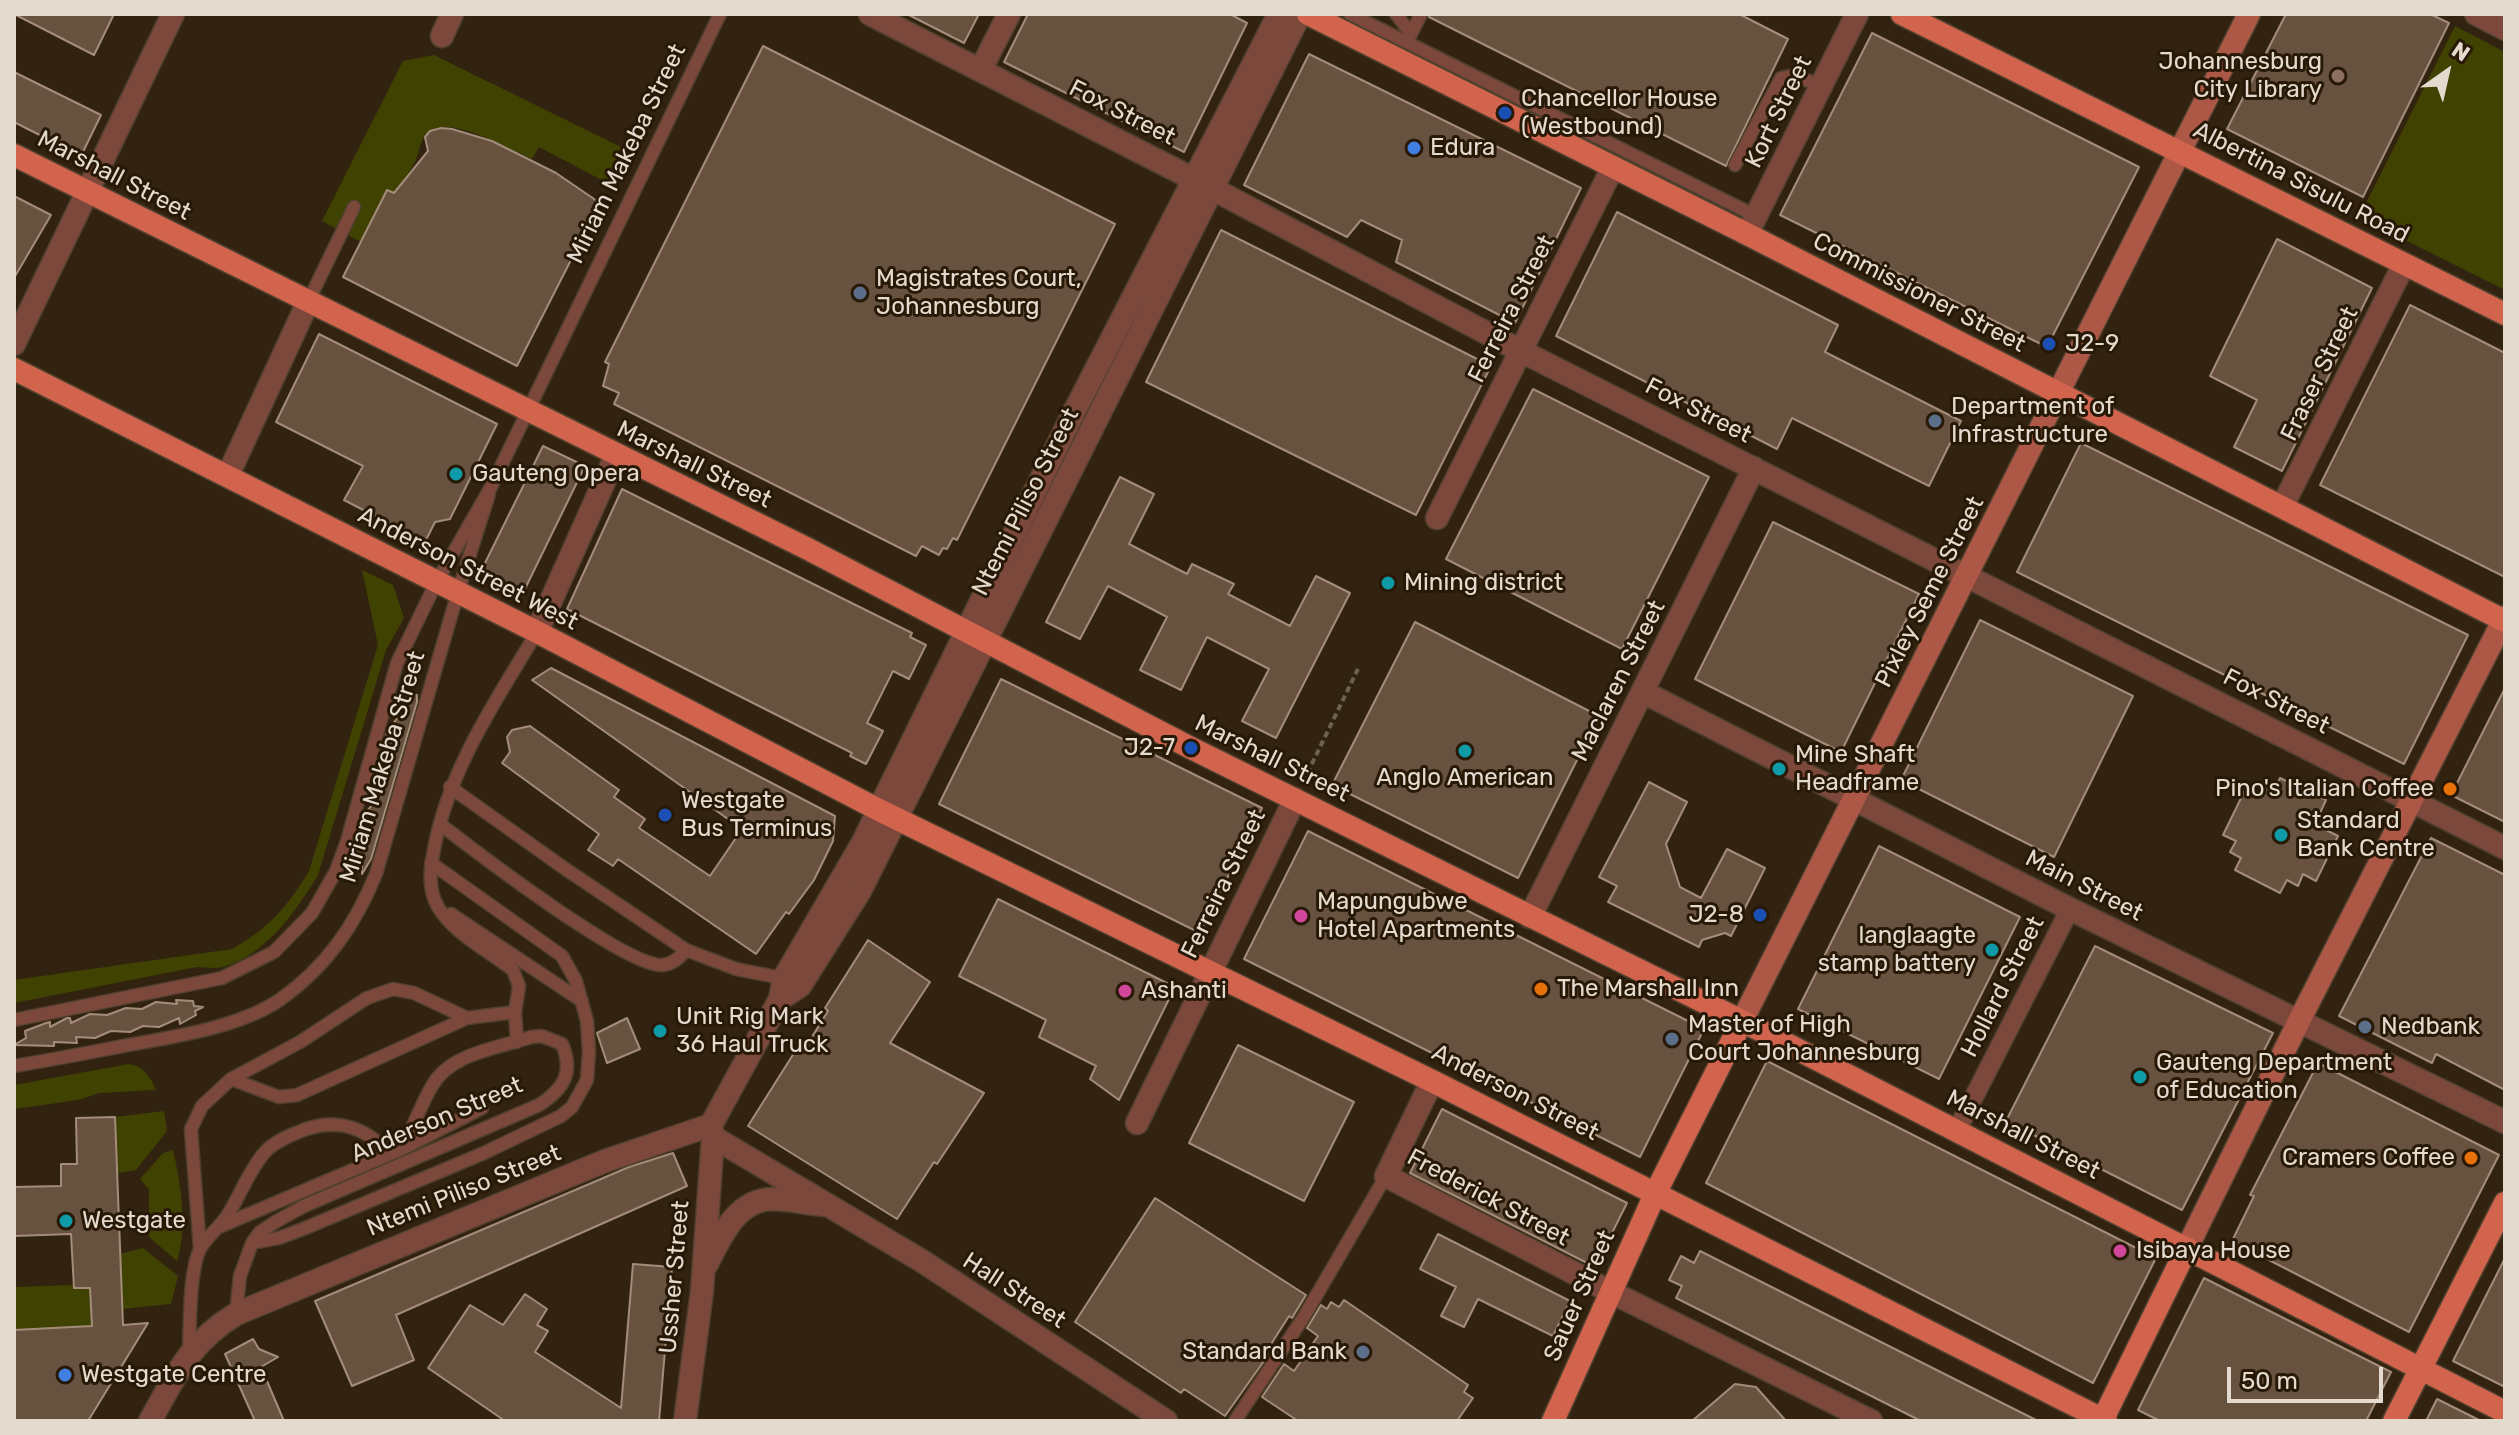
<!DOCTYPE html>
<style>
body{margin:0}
#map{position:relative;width:2519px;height:1435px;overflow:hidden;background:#322310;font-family:Rubik,sans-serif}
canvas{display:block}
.frame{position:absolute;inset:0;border:16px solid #e5dace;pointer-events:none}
.north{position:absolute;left:2407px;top:32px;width:80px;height:80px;-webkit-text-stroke:6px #281907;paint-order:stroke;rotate:34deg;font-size:22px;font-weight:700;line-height:32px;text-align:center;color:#e5dace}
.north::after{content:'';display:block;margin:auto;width:28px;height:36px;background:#e5dace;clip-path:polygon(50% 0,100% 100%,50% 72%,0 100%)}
.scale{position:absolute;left:2227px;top:1367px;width:156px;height:36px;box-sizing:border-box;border:4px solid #e5dace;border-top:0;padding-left:10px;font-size:24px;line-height:28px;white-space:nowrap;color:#e5dace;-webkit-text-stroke:6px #281907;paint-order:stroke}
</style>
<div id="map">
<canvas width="2519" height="1435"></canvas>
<div class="frame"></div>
<div class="north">N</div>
<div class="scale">50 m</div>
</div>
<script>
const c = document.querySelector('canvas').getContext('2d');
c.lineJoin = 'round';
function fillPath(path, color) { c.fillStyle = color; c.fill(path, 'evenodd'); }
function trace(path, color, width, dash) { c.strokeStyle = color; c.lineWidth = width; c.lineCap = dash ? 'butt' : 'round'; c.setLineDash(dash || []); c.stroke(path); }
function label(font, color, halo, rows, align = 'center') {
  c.font = font + ' Rubik,sans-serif'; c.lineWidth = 6; c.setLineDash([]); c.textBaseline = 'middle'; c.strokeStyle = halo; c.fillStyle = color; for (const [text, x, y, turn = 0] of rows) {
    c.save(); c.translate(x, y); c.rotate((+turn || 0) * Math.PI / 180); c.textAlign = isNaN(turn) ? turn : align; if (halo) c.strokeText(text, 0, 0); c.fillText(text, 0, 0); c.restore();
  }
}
fillPath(new Path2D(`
 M2455,26L2505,52V290L2359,217Z
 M434,55L631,152L613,186L539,147L532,159C509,149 448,113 427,133C420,140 419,153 415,162C409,173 401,183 394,193L387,190L361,242L322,221L403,61Z
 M362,570L393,585L404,618L386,650L318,875C297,910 266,955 223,967C215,969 205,967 197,967L14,1003V980L232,949C267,930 289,905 309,871L378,645Z
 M129,1064C143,1066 151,1077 156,1090L99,1093L78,1100L14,1109V1085Z
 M164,1111L167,1131L136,1170L117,1173L115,1117Z
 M173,1150C181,1184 188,1228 177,1261L149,1237V1189L140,1179L163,1153Z
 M143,1248L178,1276L171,1304L122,1309L120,1254Z
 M73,1285L74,1288H90L95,1326L14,1330V1287Z`), '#3f4200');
const building = new Path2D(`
 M14,14H114L94,55Z
 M907,14H979L964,43Z
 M1028,14H1230L1247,23L1184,152L1004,62Z
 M1430,14H1739L1788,39L1726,166L1429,17Z
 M2286,14H2430L2449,23L2363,197L2227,129Z
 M1872,33L2139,167L2047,347L1780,215Z
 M763,46L1115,224L957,540L953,538L947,549L943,548L939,555L922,546L916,556L614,404L619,393L603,386L609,364L605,362Z
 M1309,54L1581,188L1515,323L1396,262L1402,240L1361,220L1347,237L1244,185Z
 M14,72L101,115L81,156L14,122Z
 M441,128L452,129L492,141L556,173L600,203L517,366L343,277L387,190L394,193L428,151L425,137L430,131Z
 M14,196L51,215L14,278Z
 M1617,212L1838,325L1825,352L1961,421L1929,486L1792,418L1777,449L1556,336Z
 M1221,230L1491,366L1416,515L1146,382Z
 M2277,239L2372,288L2282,471L2234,447L2257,400L2210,376Z
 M2410,305L2505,353V577L2320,485Z
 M319,334L497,424L450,519L435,522L425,542L344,500L363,466L276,422Z
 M1533,389L1709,477L1622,649L1446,559Z
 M2081,443L2468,635L2404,764L2017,572Z
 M543,446L585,466L523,593L481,571Z
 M1120,477L1154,494L1129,544L1187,574L1192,564L1234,584L1228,594L1290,626L1316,576L1350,593L1276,738L1242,721L1269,669L1207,637L1181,690L1140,670L1167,617L1108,586L1080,639L1046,622Z
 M622,489L912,633L910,637L926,645L909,679L893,671L867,723L883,731L866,764L850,756L852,753L567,609Z
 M1773,522L1919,594L1841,752L1695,679Z
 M1980,620L2133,696L2054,857L1901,780Z
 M1415,622L1599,716L1518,878L1332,785Z
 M551,668L835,816L833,841L814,880L789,914L786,912L756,954L618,859L613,866L588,850L599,834L502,763L510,752L507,737L512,730L530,726L619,790L614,797L645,819L639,828L710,876L742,829L532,680Z
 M1001,679L1262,808L1200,933L939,804Z
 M2505,688V822L2451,795Z
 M401,691L417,695V702L371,859L362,874V859L357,857L356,841L358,837L361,838L364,815L371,806L370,792L380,773L381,753L390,738L386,737L387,732L398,717L392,715Z
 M2280,778L2326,800L2320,813L2331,818L2326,830L2338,836L2316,881L2303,874L2298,886L2287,880L2280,893L2235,870L2241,858L2230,852L2236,841L2223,835L2245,790L2258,797L2264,785L2275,790Z
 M1649,782L1687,802L1666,844L1680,887L1701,898L1727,849L1765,868L1731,936L1725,933L1702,940L1699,947L1608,902L1617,886L1599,877Z
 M1308,831L1704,1029L1640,1157L1244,959Z
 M2431,838L2505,875V1090L2436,1054L2432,1063L2339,1016Z
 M1879,846L2020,917L1939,1079L1798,1009Z
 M998,899L1175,987L1119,1100L1090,1079L1096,1066L1039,1037L1046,1020L959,976Z
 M868,940L930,982L890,1043L984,1093L937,1164L934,1162L897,1219L748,1126L801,1042L807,1045L828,1011L825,1008Z
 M2095,946L2273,1033L2182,1210L2006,1121Z
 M176,1000L193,1001L194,1006L203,1007L195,1011L196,1015L180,1024L179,1018L159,1027L143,1026L130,1032L111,1031L95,1038L76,1037L77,1043L54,1042V1046L14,1045L26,1038L25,1031L46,1023L50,1022V1027L67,1018H70L71,1023L90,1014L107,1015L126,1008L142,1009L156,1002L177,1004Z
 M627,1018L640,1049L607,1063L597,1033Z
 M1238,1045L1354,1102L1304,1201L1189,1143Z
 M1767,1061L2156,1258L2093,1383L1706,1183Z
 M2318,1063L2499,1155L2409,1332L2232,1241L2254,1196L2250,1195Z
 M1442,1109L1627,1203L1595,1267L1410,1173Z
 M115,1117L123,1325L148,1323L88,1421H14V1330L92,1326L90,1288H74L71,1234L14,1236V1187L61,1186V1164H77L76,1118Z
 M673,1153L687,1186L396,1315L414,1360L352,1386L315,1301L629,1167Z
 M1155,1198L1306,1295L1292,1318L1289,1316L1266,1352L1269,1354L1225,1416L1184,1389L1181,1393L1075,1322Z
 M1438,1234L1570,1301L1553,1336L1478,1299L1464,1327L1441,1316L1456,1287L1420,1269Z
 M1700,1251L2038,1421H1921L1676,1298L1682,1286L1669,1280L1681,1256L1694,1263Z
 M2505,1258V1387L2453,1361Z
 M633,1264L672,1267L659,1421H505L428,1368L470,1305L503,1325L525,1294L547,1309L537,1325L548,1331L535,1352L621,1408Z
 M2204,1278L2391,1372L2366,1421H2160L2138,1410Z
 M1344,1300L1468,1385L1464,1392L1473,1398L1457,1421H1298L1262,1397L1284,1364L1294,1371L1318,1336L1307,1328L1321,1305L1327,1309L1331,1302L1339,1307Z
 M253,1339L259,1349L278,1357L261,1367L284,1421H255L225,1354Z
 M1735,1384L1756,1387L1786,1421H1692Z
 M2437,1399L2481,1421H2426Z`);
fillPath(building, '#675240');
trace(building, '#a38c79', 2);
const service = new Path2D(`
 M1350,14L1756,216
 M1396,14L1411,34
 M1407,42L1421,14
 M1735,165L1781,78L1794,75L1821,86
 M308,302L354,207
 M450,787L564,868L686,950L736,969L787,979
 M440,824C476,852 624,965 661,965C672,965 679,958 686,950
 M451,914L582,1001
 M14,1020L222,978L274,952L312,913L336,871L347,841L397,663L436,583L491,487L720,14
 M517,1042L515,1012L519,986L513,970C489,951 454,934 438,907C425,884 432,859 437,835C455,760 498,697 537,632
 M14,1066C50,1060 87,1053 123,1046C172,1037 239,1028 281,999C327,966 355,925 376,874L458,592L489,494
 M231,1079L279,1097L297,1095L467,1018
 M221,1226L402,1149L482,1108
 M252,1243L279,1238L303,1229L484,1153L561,1116L572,1107L587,1080L589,1052L587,1021L576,981L562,956L431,863
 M200,1249L191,1129L202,1106L231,1079L300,1042L367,998L393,989L414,993L467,1018L515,1012
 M236,1314L240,1276L252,1243L260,1232L277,1221L304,1206L539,1105C564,1089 574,1072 562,1044L542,1036L531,1037C499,1048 450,1053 432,1086C420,1106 413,1128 402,1149
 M189,1353C190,1327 189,1272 200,1249C206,1237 220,1227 227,1216C240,1196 249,1170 265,1152C273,1143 284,1138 296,1133C331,1117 364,1124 389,1154
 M1235,1421L1305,1315L1386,1176`);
const pedestrian = new Path2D(`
 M1957,1130L2070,909`);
const minor = new Path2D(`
 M870,14L1211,188L1519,350L2505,848
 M2476,14L2505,29
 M442,36L452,14
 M981,69L1009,14
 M1747,234L1857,14
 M14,344L173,14
 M228,475L308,302
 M2282,507L2404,264
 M1437,518L1613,167
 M537,632L616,455
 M1643,692L2070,909L2505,1122
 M1530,917L1754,468
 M1432,1081L1386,1176L1609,1291L1871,1421
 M1137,1123L1295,799
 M711,1125L713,1137L922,1261L1166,1421
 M707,1264C721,1237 736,1200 772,1199C789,1199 806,1204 824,1205
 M685,1421L702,1291L713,1137`);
const tertiary = new Path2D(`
 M780,999L800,986L860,891L1300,14
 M150,1421C176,1375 189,1343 236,1314L605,1161L711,1125L780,999L784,978L863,842L1072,416L1279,14`);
const secondary = new Path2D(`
 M1742,1021L2249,14
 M2187,1248L2299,1021L2505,617`);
const primary = new Path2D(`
 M1308,14L1747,234L2505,621
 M1902,14L2505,314
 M14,155L806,548L1191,748L1742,1021L2505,1412
 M14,369L537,632L879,810L1432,1081L2106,1421
 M1553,1421L1656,1192L1742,1021
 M2102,1421L2187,1248
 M2394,1421L2505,1203`);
trace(service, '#4f402e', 15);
trace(pedestrian, '#4f402e', 21);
trace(minor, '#4f402e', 25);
trace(tertiary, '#4f402e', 25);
trace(secondary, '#4f402e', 25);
trace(primary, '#4f402e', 25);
trace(new Path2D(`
 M1303,782L1358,669`), '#6f6251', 4, [6, 4]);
trace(service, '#7d483c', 12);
trace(pedestrian, '#7d483c', 18);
trace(minor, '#7d483c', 22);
trace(tertiary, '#7d483c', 22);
trace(secondary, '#ad5846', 22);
trace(primary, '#d2644d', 22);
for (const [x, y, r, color] of [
 [2338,76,8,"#8d6e63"],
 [1505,113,8,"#1a4fb4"],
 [1414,148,8,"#3f7fe0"],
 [860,293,8,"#5c6f8a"],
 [2049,344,8,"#1a4fb4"],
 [1935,421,8,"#5c6f8a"],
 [456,474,8,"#0f9aa8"],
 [1388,583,8,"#0f9aa8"],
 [1191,748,8,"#1a4fb4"],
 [1465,751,8,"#0f9aa8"],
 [1779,769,8,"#0f9aa8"],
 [2450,789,8,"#e8710a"],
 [665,815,8,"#1a4fb4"],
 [2281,835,8,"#0f9aa8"],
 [1760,915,8,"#1a4fb4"],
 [1301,916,8,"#d1479c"],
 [1992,950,8,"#0f9aa8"],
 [1541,989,8,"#e8710a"],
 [1125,991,8,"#d1479c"],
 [2365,1027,8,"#5c6f8a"],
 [660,1031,8,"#0f9aa8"],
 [1672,1039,8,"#5c6f8a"],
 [2140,1077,8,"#0f9aa8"],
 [2471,1158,8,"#e8710a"],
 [66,1221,8,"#0f9aa8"],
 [2120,1251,8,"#d1479c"],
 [1363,1352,8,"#5c6f8a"],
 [65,1375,8,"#3f7fe0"]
]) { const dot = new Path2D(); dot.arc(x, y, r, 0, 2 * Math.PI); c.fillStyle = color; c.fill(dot); trace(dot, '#281907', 3); }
label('24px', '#e5dace', '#281907', [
 ["Johannesburg",2322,62,"right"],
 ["City Library",2322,90,"right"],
 ["Chancellor House",1521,99],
 ["(Westbound)",1521,127],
 ["Edura",1430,148],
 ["Magistrates Court,",876,279],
 ["Johannesburg",876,307],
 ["J2-9",2065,344],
 ["Department of",1951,407],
 ["Infrastructure",1951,435],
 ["Gauteng Opera",472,474],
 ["Mining district",1404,583],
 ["J2-7",1175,748,"right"],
 ["Mine Shaft",1795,755],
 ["Headframe",1795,783],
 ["Anglo American",1465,778,"center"],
 ["Pino's Italian Coffee",2434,789,"right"],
 ["Westgate",681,801],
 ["Bus Terminus",681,829],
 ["Standard",2297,821],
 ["Bank Centre",2297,849],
 ["Mapungubwe",1317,902],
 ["Hotel Apartments",1317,930],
 ["J2-8",1744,915,"right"],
 ["langlaagte",1976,936,"right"],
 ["stamp battery",1976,964,"right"],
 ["The Marshall Inn",1557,989],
 ["Ashanti",1141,991],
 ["Unit Rig Mark",676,1017],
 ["36 Haul Truck",676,1045],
 ["Master of High",1688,1025],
 ["Court Johannesburg",1688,1053],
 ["Nedbank",2381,1027],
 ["Gauteng Department",2156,1063],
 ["of Education",2156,1091],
 ["Cramers Coffee",2455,1158,"right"],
 ["Westgate",82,1221],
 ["Isibaya House",2136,1251],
 ["Standard Bank",1347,1352,"right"],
 ["Westgate Centre",81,1375]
], 'left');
label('24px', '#e5dace', '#281907', [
 ["Kort Street",1779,112,-64],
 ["Fox Street",1122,113,27],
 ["Miriam Makeba Street",627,154,-64],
 ["Marshall Street",114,176,27],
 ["Albertina Sisulu Road",2301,183,27],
 ["Commissioner Street",1919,293,27],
 ["Ferreira Street",1512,309,-63],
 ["Fraser Street",2320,374,-64],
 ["Fox Street",1698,411,27],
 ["Marshall Street",694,465,26],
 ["Ntemi Piliso Street",1026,502,-63],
 ["Anderson Street West",468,569,27],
 ["Pixley Seme Street",1930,592,-63],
 ["Maclaren Street",1619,681,-63],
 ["Fox Street",2276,702,27],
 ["Marshall Street",1272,759,26],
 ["Miriam Makeba Street",383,767,-73],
 ["Ferreira Street",1224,884,-64],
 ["Main Street",2084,886,27],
 ["Hollard Street",2003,987,-63],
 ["Anderson Street",1515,1093,27],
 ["Anderson Street",437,1120,-23],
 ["Marshall Street",2023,1135,27],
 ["Ntemi Piliso Street",464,1191,-22],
 ["Frederick Street",1488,1198,28],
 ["Ussher Street",675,1277,-85],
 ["Hall Street",1014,1291,33],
 ["Sauer Street",1580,1296,-66]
]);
</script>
